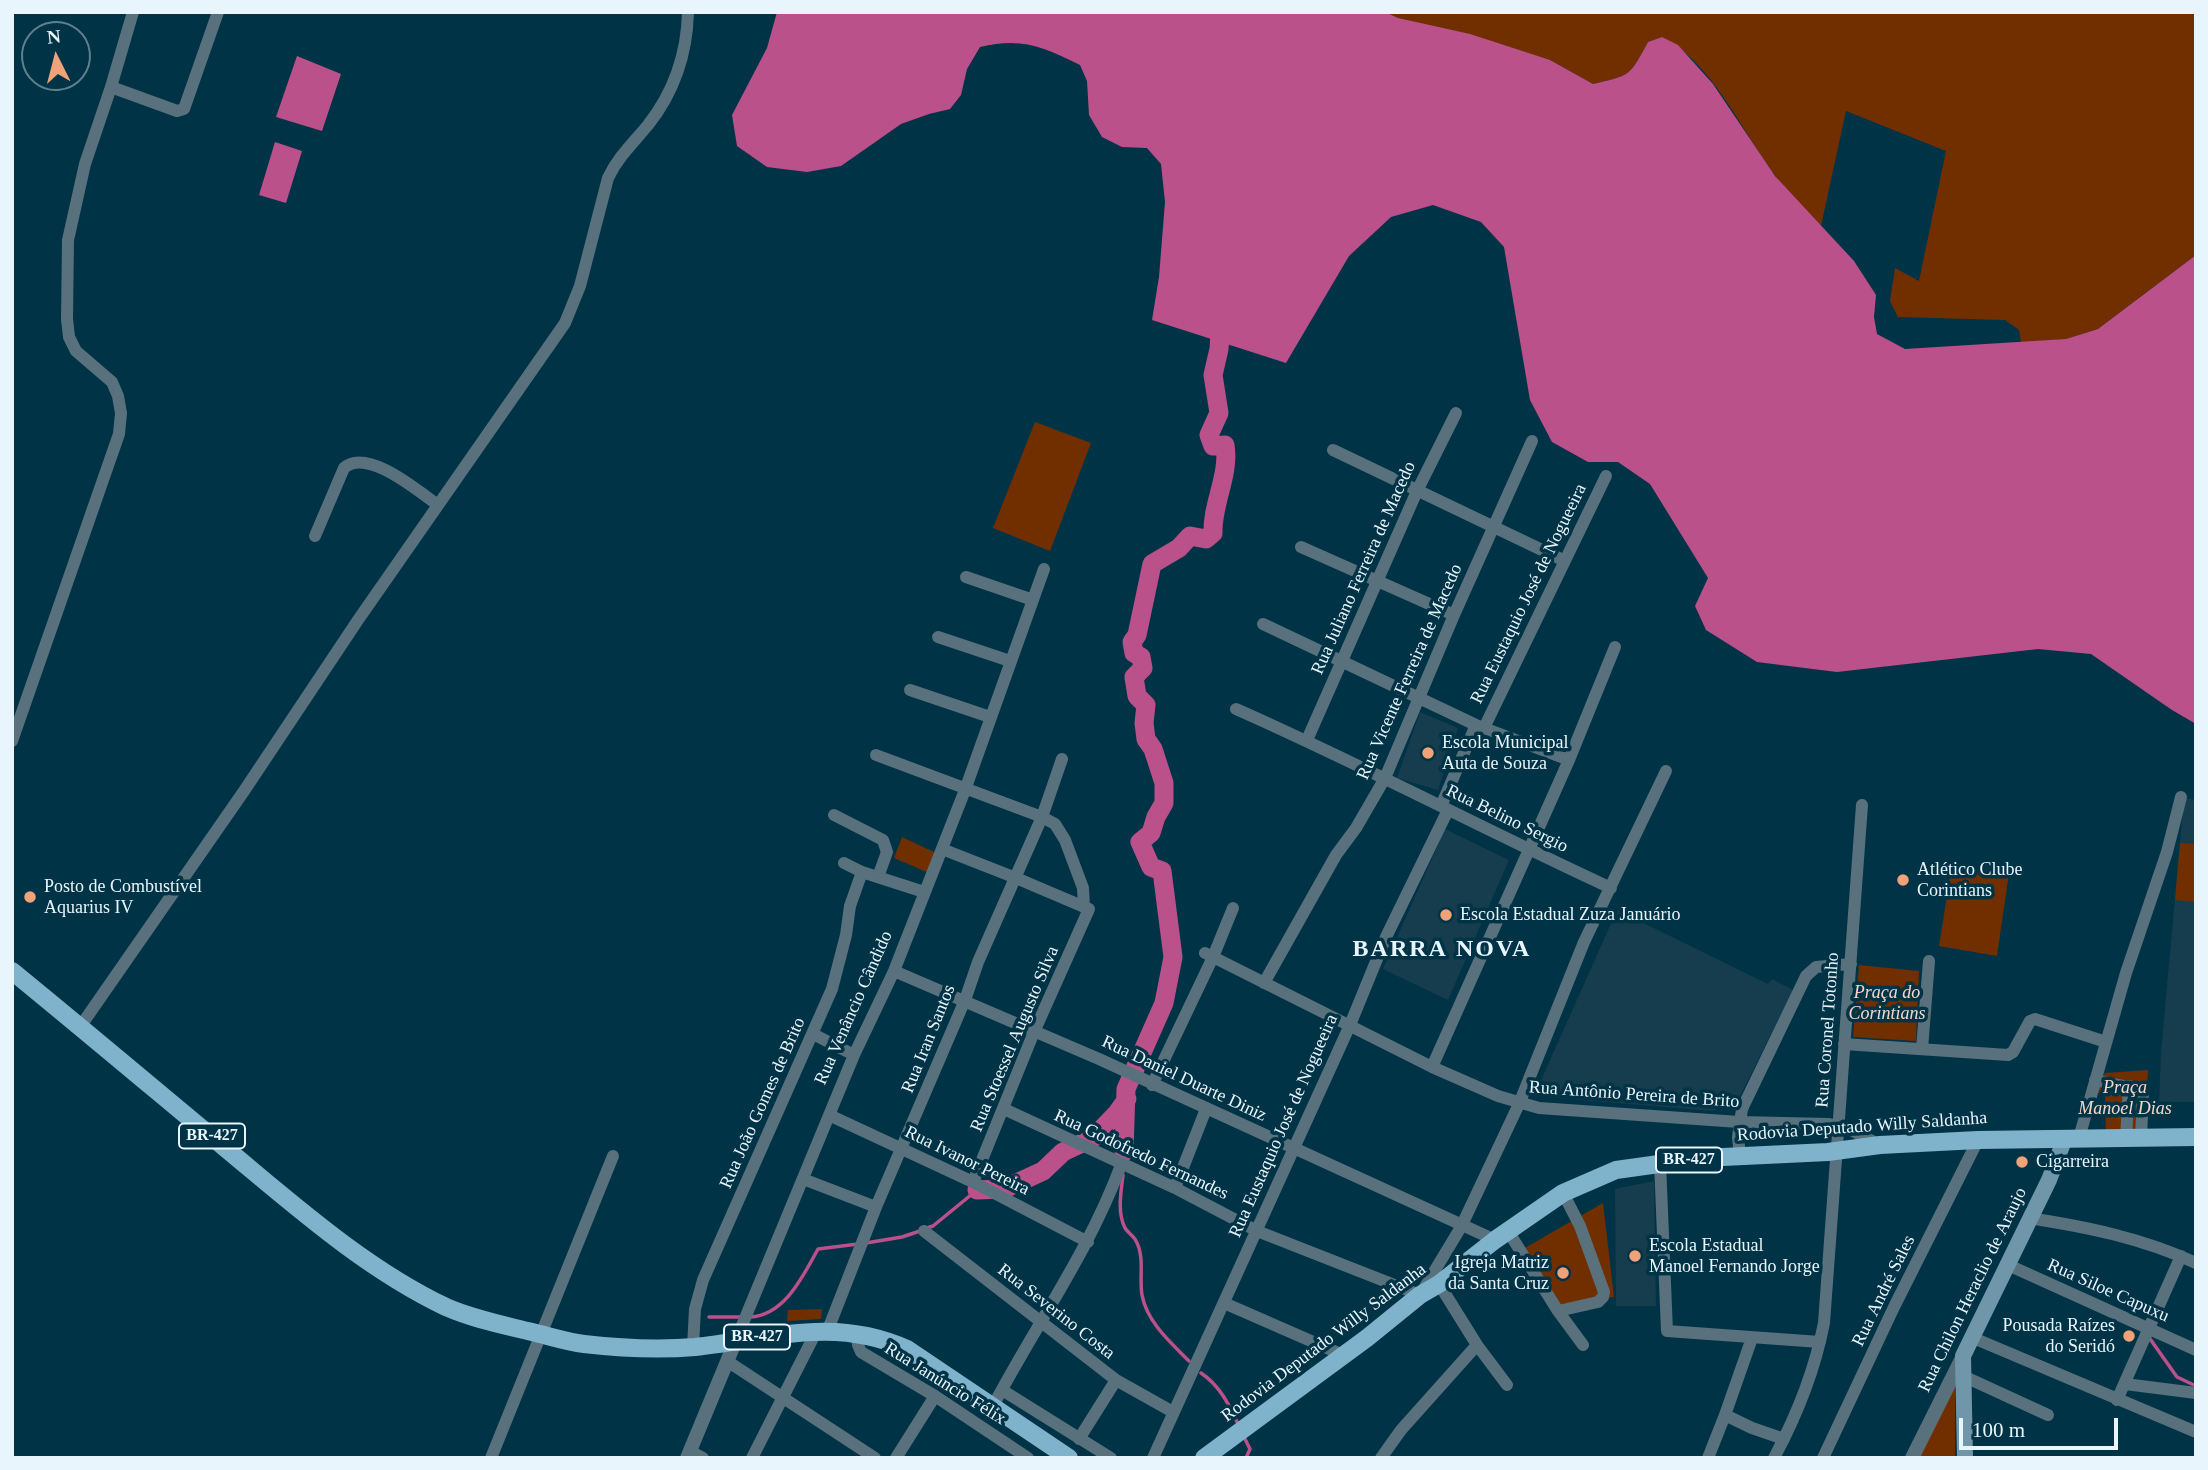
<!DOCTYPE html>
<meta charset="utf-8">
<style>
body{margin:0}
#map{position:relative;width:2208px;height:1470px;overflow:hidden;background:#003346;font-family:Georgia,serif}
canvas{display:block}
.frame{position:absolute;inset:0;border:14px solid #e9f5fc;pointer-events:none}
.north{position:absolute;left:21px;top:21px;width:70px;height:70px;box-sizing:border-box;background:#003346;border:2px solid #5d818f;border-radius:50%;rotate:354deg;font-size:19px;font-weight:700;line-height:28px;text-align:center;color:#e9f5fc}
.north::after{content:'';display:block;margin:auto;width:24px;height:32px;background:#f0a279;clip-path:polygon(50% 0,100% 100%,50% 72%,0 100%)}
.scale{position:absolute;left:1959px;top:1418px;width:159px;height:32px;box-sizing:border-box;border:4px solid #e9f5fc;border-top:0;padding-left:9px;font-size:21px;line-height:24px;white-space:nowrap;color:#e9f5fc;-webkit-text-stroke:5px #003346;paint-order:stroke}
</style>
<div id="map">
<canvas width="2208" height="1470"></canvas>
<div class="frame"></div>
<div class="north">N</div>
<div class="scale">100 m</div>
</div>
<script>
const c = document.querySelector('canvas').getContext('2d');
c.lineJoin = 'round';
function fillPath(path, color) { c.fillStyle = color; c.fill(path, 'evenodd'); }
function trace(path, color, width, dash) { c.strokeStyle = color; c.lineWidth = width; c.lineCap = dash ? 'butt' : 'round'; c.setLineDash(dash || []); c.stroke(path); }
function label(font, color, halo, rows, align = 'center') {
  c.font = font + ' Georgia,serif'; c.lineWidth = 7; c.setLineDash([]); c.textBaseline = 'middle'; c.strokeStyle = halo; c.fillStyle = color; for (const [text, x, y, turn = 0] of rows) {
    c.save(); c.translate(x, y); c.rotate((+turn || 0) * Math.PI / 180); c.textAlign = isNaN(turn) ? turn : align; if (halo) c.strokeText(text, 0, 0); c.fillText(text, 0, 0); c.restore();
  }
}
fillPath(new Path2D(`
 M1420,712L1458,728L1438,790L1397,778Z
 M2184,798L2196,800V1102H2159L2161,1052Z
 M1445,829L1509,860L1448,1000L1383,969Z
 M1617,910L1768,984L1772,979L1793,990L1738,1100L1713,1111L1534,1096Z
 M1654,1181L1656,1306H1616L1615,1189Z`), '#163d4d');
fillPath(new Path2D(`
 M1385,12H2196V255L2098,329L2066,339L2021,343L2019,330L2005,320L1898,317L1890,301L1895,268L1919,281L1946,151L1846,111L1821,226C1805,209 1787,192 1774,174C1741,130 1712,62 1662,37L1648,42C1629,77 1631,75 1593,84L1550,60L1398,18Z
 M1035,422L1091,443L1050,551L993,528Z
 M902,837L936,853L929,873L894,858Z
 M2180,843L2196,844V902L2175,900Z
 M1952,864L2009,873L1997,956L1939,946Z
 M1859,965L1919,971L1916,1041L1853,1037Z
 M2148,1070L2145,1133L2106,1135L2105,1095L2094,1092L2105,1073Z
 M1603,1203L1614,1297L1554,1305L1523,1249Z
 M822,1309L821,1319L787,1321L788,1310Z
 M1955,1385V1458H1918Z`), '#712f00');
fillPath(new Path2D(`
 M777,12H1385L1398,18L1470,34L1550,60L1593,84C1631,75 1629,77 1648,42L1662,37L1678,45L1713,84L1775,176L1854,261L1876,295L1874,317L1877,334L1905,349L2066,339L2098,329L2196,255V724L2172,710L2091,654L2038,649L1837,672L1757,662L1706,630L1695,606L1708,578L1650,484L1618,462H1588L1552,442L1530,400L1504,247L1481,222L1433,205L1391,217L1349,256L1286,363L1152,320L1159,277L1165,202L1161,164L1147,148L1122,147L1102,137L1089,115L1087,81L1080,65C1043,47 1022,37 980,47L967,69L961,95L950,109L929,114L901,124L841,166L807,172L767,167L737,146L732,115L767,48Z
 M297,56L341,74L322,131L276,117Z
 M275,142L302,151L286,203L259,195Z`), '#bb518b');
trace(new Path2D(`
 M1123,1175C1121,1192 1117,1212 1125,1228C1128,1233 1134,1236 1136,1241C1145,1257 1139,1278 1142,1295C1147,1322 1170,1342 1189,1361
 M927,1228L933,1226L977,1190
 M866,1243L902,1237L920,1231
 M709,1317H742
 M750,1317C785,1315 803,1276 818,1249L858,1244
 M2148,1336L2177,1377L2196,1386
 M1201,1373C1219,1385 1229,1404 1238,1424
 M1244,1437L1250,1449L1246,1458`), '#bb518b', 3.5);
trace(new Path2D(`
 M1124,1152L1126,1089L1164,1003L1173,957L1162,871L1151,867L1140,842L1151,833L1156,817L1164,803V783L1153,749L1146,739L1144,723L1146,705L1137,696L1134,677L1143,668L1141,657L1134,653L1132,642L1137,635L1152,564L1179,548L1190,536L1206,539L1213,533C1212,503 1230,475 1225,445L1213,446L1209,435L1219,413L1213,375L1219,349L1221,316
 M977,1190L1004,1189L1043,1171L1063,1152L1093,1138L1117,1113L1127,1099`), '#bb518b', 19);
trace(new Path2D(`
 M111,87L177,111L184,109L218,12
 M1333,450L1565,561
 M315,536L344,468C367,447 418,491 438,505
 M1301,547L1454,615
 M966,577L1033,600
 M1263,624L1476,725L1569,760
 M938,637L1010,661
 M910,690L990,717
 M1236,709C1363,765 1485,830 1611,888
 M1484,728L1606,476
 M1307,740L1417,491L1456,413
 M12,741L119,434L121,413L118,396L112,382L76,351L69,337L67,319L68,240L85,164L111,87L133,12
 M876,755L1042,817L1055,824L1065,840L1083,888L1084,907
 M1441,806L1476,725
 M834,815L883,840L887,852L878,877
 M942,849L1016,878L1089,909L1034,1032L973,1182
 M844,863L862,872L924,892
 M1205,953L1432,1067L1498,1096L1539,1108L1739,1122L1829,1124L1847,1128L1880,1145
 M894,971L1099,1059L1495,1240
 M1264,983L1336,855L1356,828L1385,778L1454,615L1532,441
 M80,1027L244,791L358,620L565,323L580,286L608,178C618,157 633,143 648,125C674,92 687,54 688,12
 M813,1034L854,1055
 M1844,1044L2008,1055L2013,1052L2030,1021L2035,1019L2106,1042
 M1922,1049L1929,961
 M1432,1067L1569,760L1615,647
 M2095,1080L2143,1090L2141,1139
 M1152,1085L1213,957L1233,908
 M1004,1109L1175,1188L1257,1231L1420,1295L1461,1227L1519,1104L1584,942L1666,771
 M829,1115L973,1182L1088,1242
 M2079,1138L2126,973L2167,852L2181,797
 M2126,1138L2129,1086
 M1740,1156L1738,1137L1742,1109L1806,976L1816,967L1851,964
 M1660,1163L1667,1331L1820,1342
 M803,1179L876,1207
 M1175,1188L1206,1109
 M2029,1218C2087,1227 2142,1238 2196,1263
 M924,1231L1116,1380L1173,1412
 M1508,1231L1558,1311L1583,1345
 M2006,1264L2196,1350
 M1224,1303L1343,1355
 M1558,1311L1598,1302L1603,1297L1604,1292L1580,1226L1563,1193
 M827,1332L876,1207L965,1000L978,962L1042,817L1062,759
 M857,1333L858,1345L861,1352L935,1396L1028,1458
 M1971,1337L2196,1432
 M736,1340L854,1055L894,971L965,790L1044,569
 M1477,1345L1507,1385
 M693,1347L695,1309L703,1280L832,989L846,935L850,906L862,872
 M727,1361L875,1458
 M1963,1376L2048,1415
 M2125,1384L2196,1393
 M1002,1390L1111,1458
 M2117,1400L2181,1256
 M992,1408C1035,1326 1089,1252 1121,1165
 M1725,1415L1752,1428L1784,1439
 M1079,1439L1116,1380
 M690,1451L703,1458
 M491,1458L613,1156
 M752,1458L816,1332
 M896,1458L935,1396
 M1153,1458L1350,1025L1386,937L1448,810
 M1381,1458L1401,1430L1477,1345L1439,1284
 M1708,1458L1725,1415L1752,1338
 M1774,1458C1796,1417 1815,1369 1824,1323L1862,805
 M1823,1458L1894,1307L1978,1140`), '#58717d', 12);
trace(new Path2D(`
 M687,1458L736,1340
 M1912,1458L1963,1356`), '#58717d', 14);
trace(new Path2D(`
 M1965,1458L1963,1356L2049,1180L2065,1138`), '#6f97a9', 16);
trace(new Path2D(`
 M12,971C83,1029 153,1088 224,1147C293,1204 364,1268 446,1307C473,1319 504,1325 532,1332C549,1336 567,1342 584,1344C619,1348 659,1350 695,1347C770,1339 834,1316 907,1349L1069,1458
 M1204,1458L1367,1338L1420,1295L1439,1284L1495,1240L1563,1193L1616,1170L1702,1158L1828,1152L1880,1145L1978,1140L2196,1137`), '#7fb3cc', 18);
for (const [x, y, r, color] of [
 [1428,753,7,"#f0a279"],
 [1903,880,7,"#f0a279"],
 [30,897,7,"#f0a279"],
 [1446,915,7,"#f0a279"],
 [2022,1162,7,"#f0a279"],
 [1635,1256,7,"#f0a279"],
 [1563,1273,7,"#f0a279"],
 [2129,1336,7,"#f0a279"]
]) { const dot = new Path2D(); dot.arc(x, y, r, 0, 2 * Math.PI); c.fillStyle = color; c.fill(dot); trace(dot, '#003346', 2.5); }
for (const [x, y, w] of [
 [212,1136,66],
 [1689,1160,66],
 [757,1337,66]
]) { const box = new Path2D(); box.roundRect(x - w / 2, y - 12.5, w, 25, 5); c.fillStyle = '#003346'; c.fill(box); trace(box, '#e9f5fc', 2); }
label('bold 16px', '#e9f5fc', null, [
 ["BR-427",212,1136],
 ["BR-427",1689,1160],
 ["BR-427",757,1337]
]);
label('18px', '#e9f5fc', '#003346', [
 ["Rua Juliano Ferreira de Macedo",1364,568,-66],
 ["Rua Eustaquio José de Nogueeira",1529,594,-64],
 ["Rua Vicente Ferreira de Macedo",1410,672,-66],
 ["Rua Belino Sergio",1507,819,26],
 ["Rua Venâncio Cândido",854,1008,-66],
 ["Rua Coronel Totonho",1828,1030,-86],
 ["Rua Iran Santos",929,1039,-68],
 ["Rua Stoessel Augusto Silva",1015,1039,-67],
 ["Rua Daniel Duarte Diniz",1184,1079,25],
 ["Rua Antônio Pereira de Brito",1634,1095,4],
 ["Rua João Gomes de Brito",763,1103,-66],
 ["Rua Eustaquio José de Nogueeira",1284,1126,-66],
 ["Rodovia Deputado Willy Saldanha",1862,1127,-4],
 ["Rua Godofredo Fernandes",1141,1155,25],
 ["Rua Ivanor Pereira",967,1161,26],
 ["Rua Chilon Heraclio de Araujo",1973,1290,-64],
 ["Rua André Sales",1884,1291,-64],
 ["Rua Siloe Capuxu",2108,1291,24],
 ["Rua Severino Costa",1056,1312,38],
 ["Rodovia Deputado Willy Saldanha",1324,1343,-37],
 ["Rua Janúncio Félix",945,1384,32]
]);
label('18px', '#e9f5fc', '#003346', [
 ["Escola Municipal",1442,743],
 ["Auta de Souza",1442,764],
 ["Atlético Clube",1917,870],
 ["Corintians",1917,891],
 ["Posto de Combustível",44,887],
 ["Aquarius IV",44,908],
 ["Escola Estadual Zuza Januário",1460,915],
 ["Cigarreira",2036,1162],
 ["Escola Estadual",1649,1246],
 ["Manoel Fernando Jorge",1649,1267],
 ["Igreja Matriz",1549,1263,"right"],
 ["da Santa Cruz",1549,1284,"right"],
 ["Pousada Raízes",2115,1326,"right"],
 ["do Seridó",2115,1347,"right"]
], 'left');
label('italic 18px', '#f4d8ca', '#003346', [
 ["Praça do",1887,993],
 ["Corintians",1887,1014],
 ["Praça",2125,1088],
 ["Manoel Dias",2125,1109]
]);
c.letterSpacing = '2px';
label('bold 24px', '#e9f5fc', '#003346', [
 ["BARRA NOVA",1442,950]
]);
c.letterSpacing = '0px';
</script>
